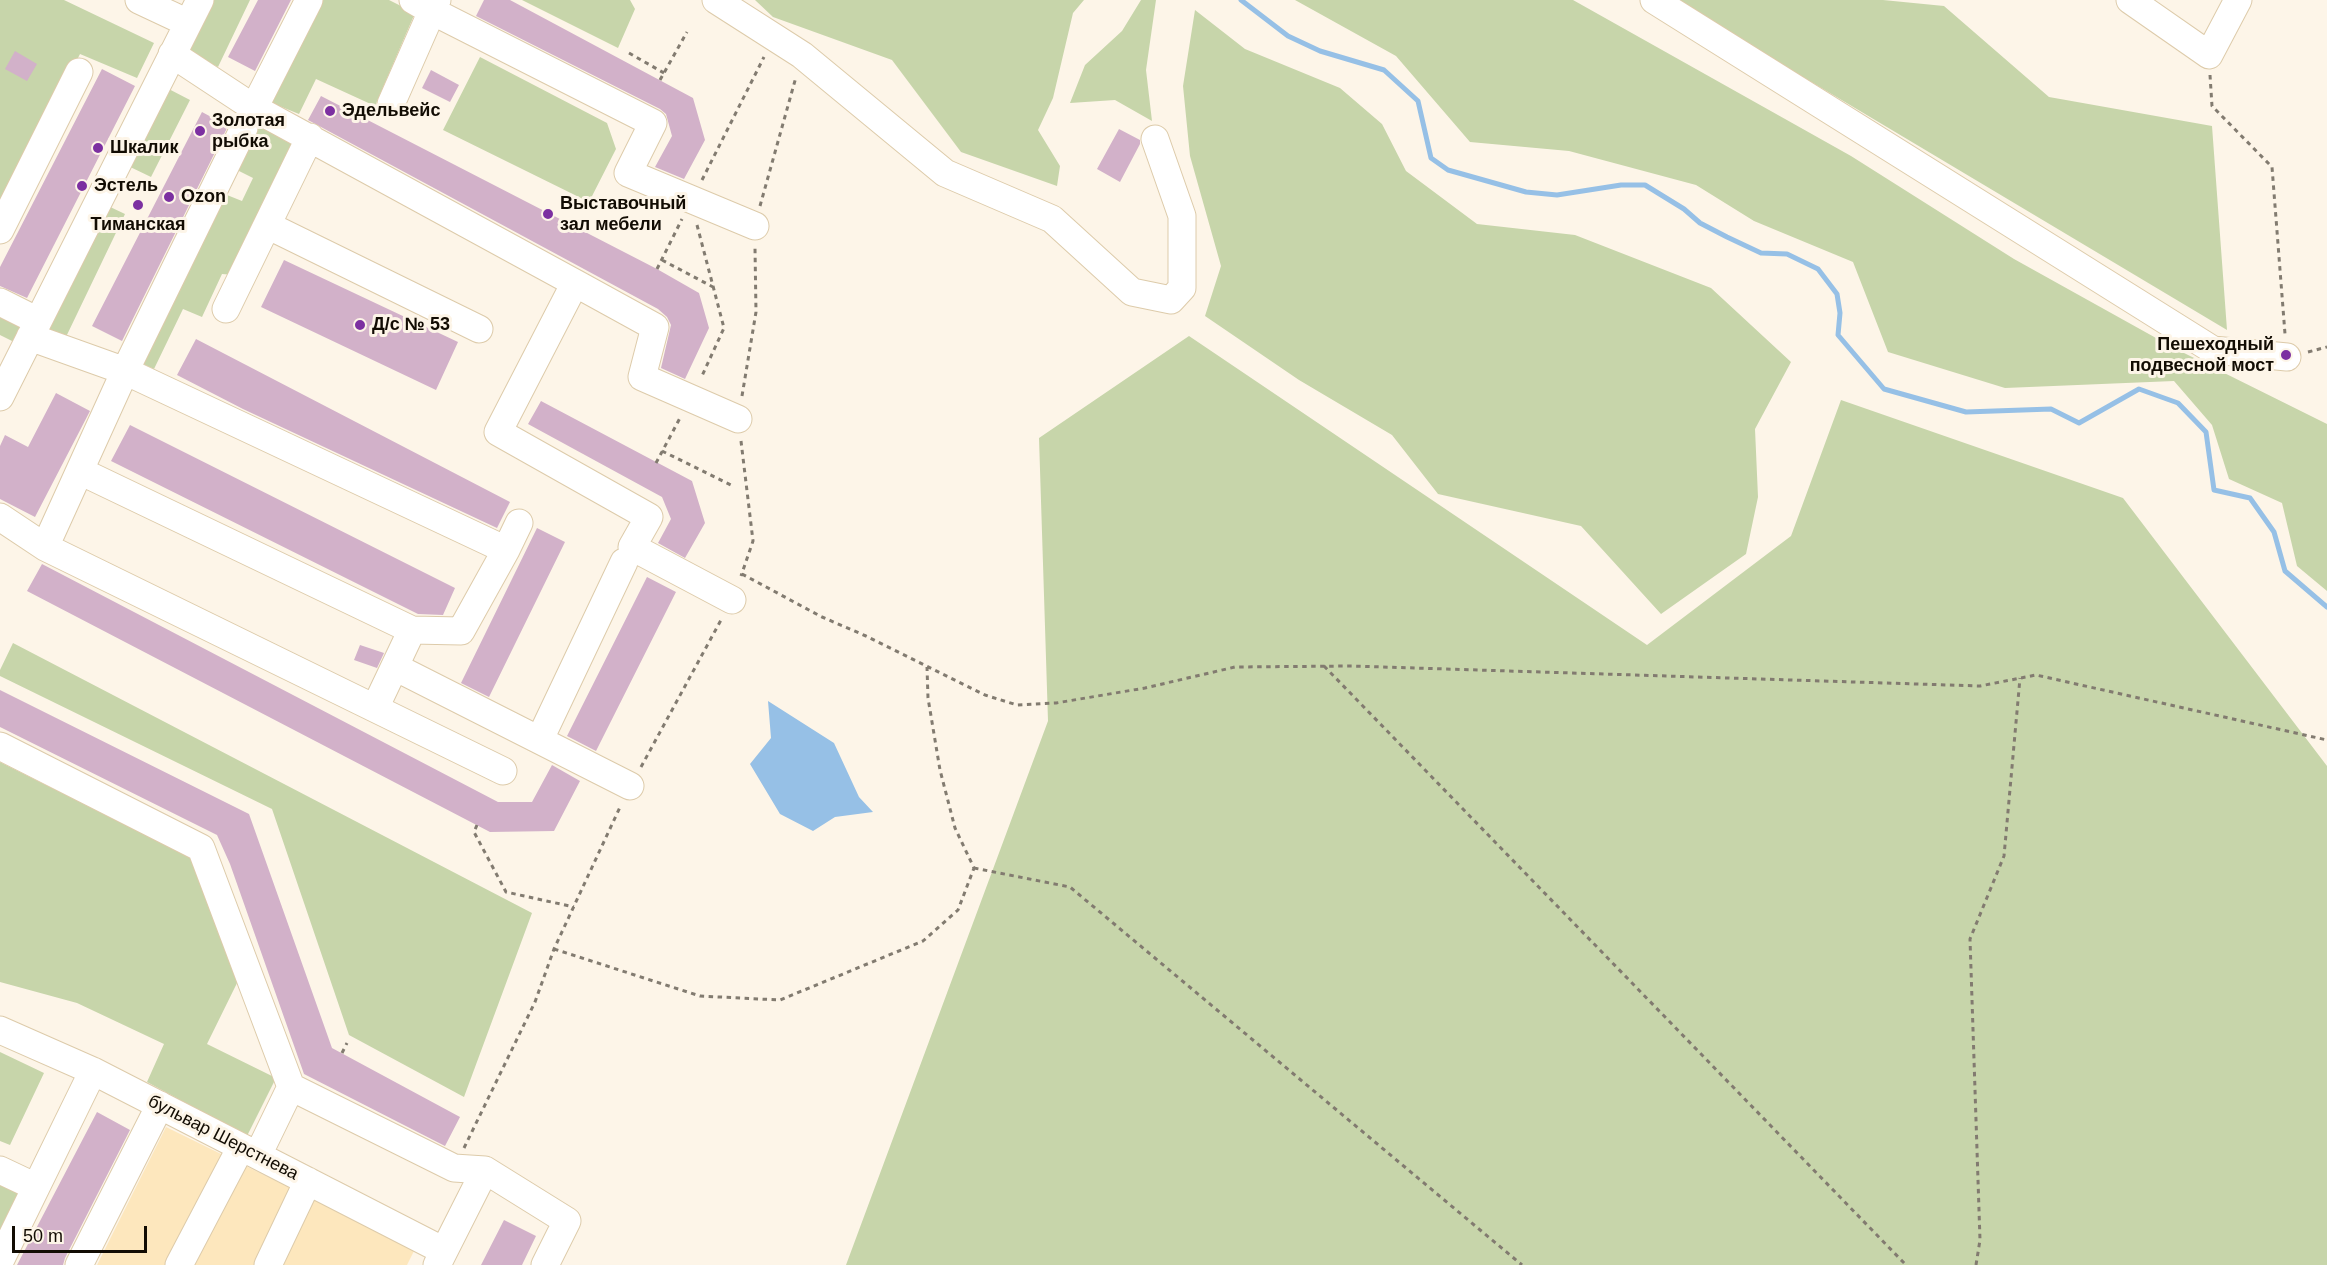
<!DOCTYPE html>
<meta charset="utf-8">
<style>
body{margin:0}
#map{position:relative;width:2327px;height:1265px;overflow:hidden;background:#fdf5e8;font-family:Arial,sans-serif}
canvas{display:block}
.scale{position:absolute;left:12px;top:1226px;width:135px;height:27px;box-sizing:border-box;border:3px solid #120c03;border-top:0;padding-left:8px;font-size:18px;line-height:21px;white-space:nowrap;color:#120c03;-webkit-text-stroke:4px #fdf5e8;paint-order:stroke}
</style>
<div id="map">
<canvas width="2327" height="1265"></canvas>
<div class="scale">50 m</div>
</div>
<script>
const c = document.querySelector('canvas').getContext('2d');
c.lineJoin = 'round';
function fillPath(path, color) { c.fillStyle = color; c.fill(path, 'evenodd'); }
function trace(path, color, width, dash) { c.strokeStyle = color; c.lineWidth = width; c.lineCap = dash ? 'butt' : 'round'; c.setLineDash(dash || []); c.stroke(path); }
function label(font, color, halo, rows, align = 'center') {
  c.font = font + ' Arial,sans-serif'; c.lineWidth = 6; c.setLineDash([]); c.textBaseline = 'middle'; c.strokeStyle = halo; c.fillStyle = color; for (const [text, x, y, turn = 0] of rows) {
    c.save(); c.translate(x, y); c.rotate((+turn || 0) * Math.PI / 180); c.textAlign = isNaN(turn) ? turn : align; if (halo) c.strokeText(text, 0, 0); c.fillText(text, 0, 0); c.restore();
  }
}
fillPath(new Path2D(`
 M166,1127L415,1249L407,1265H97Z`), '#fde7bd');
fillPath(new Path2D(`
 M0,0H64L154,43L137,78L80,54L0,212Z
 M210,0H250L218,67L185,51Z
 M319,0H389L415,13L375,106L316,79L299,114L267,101Z
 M522,0H630L635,9L618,48Z
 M755,0H1084L1073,13L1053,98L1038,130L1060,166L1057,186L961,152L892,60L773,17Z
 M1141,0H1156L1146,70L1152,121L1115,100L1070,103L1085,65L1122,31Z
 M1295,0H1573L1851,156L2014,259L2174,348L2327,424V591L2297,566L2282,503L2229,479L2212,425L2174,381L2005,388L1888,352L1853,262L1754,221L1696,185L1569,151L1470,142L1396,56Z
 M1674,0H1883L1944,6L2049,97L2212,126L2227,330Z
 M1195,10L1245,49L1340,88L1382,124L1406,171L1477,224L1575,235L1711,288L1791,362L1755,429L1758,497L1746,554L1661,614L1581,526L1438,494L1392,435L1299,380L1205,316L1221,266L1190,156L1183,86Z
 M480,57L607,123L616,149L589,202L443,130Z
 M163,86L190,100L151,177L124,164Z
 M256,123L294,145L235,275L222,274L202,317L183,309L154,369L141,363L222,193L242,201L253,178L235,169Z
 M106,205L125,214L65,339L46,330Z
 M0,312L22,323L14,342L0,335Z
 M1189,336L1647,645L1791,536L1841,400L2123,498L2327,766V1265H846L1048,721L1039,438Z
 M13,643L532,913L464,1097L349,1035L272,809L0,676V670Z
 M0,762L191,858L238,981L207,1044L276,1078L247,1136L147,1082L164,1044L77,1003L0,982Z
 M0,1052L44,1073L10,1145L0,1141Z
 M0,1180L23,1192L0,1238Z`), '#c7d5aa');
fillPath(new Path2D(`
 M768,701L834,743L859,797L873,812L835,817L813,831L780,814L750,764L771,738Z`), '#96c0e6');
trace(new Path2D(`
 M1241,0L1288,36L1320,51L1384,70L1418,101L1431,158L1448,170L1526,192L1557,195L1621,185H1645L1684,209L1700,223L1727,237L1761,253L1787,254L1818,269L1837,294L1840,313L1838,335L1884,389L1966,412L2051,409L2079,423L2139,389L2178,403L2206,432L2214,490L2250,498L2274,532L2285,571L2327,607`), '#96c0e6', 5);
fillPath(new Path2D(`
 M258,0H291L255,71L228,57Z
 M484,0H510L693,98L705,140L684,179L655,167L672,136L666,114L660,109L476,16Z
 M15,51L37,64L27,81L5,69Z
 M102,69L135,86L27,298L0,286V267Z
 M431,70L459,85L450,102L422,88Z
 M321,96L657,269L699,293L709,328L685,379L661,368L671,325L667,317L658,309L308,120Z
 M202,112L228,126L122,341L92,326Z
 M1119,129L1140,140V144L1120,182L1097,169Z
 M284,260L458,342L436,390L261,307Z
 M196,339L510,502L497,528L243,409L177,375Z
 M56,393L90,411L35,517L0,499V446L5,435L28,447Z
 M541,401L692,481L705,523L685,558L658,543L671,519L662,497L528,424Z
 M130,425L455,588L443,615L418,614L111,461Z
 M537,528L565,542L489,697L461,683Z
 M42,564L498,802H532L552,765L580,781L554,831L490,832L27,591Z
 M647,577L676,592L596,751L567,736Z
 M360,645L384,653L377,668L354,660Z
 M0,690L249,814L332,1048L460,1117L445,1146L304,1074L230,864L217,835L0,727Z
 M97,1112L130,1130L65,1258L63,1265H17Z
 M504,1220L536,1236L522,1265H481Z`), '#d2b1c9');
const minor = new Path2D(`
 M139,0L188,23
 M437,0L432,11L653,123L628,173L755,226
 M716,0L802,55L945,173L1052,219L1132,292L1171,300L1182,288V216L1155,139
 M1654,0L2213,350L2287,357
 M2130,0L2209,55L2238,0
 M172,54L254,108L309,0
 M391,104L432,11L413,0
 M254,108L575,283L498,432L649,517L632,547L732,600
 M267,225L479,329
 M0,230L79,72
 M575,283L655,327L642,377L738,419
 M0,302L38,321
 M226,309L310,137
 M30,337L125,371L506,550
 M0,397L200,0
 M80,471L412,630
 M0,517L45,547L503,771
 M45,547L125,371L244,128
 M395,667L630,786
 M375,708L412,630L461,631L506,550L519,523
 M540,739L624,562
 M0,746L201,848L291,1087L454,1168L485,1170L437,1265
 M0,1030L93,1071L444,1251
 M258,1155L291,1087
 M0,1170L36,1187
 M485,1170L567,1221L545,1265
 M0,1261L93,1071
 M79,1265L160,1105
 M179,1265L241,1147
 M268,1265L308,1181`);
trace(minor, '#ddcbaa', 29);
trace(new Path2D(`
 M629,53L664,73
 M2210,75L2212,106L2272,167L2285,334
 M660,80L687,32
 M702,180L764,57
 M760,206L796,77
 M697,225L724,328L701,378
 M662,260L713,287
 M657,269L682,219
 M2308,352L2327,347
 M742,396L756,312L755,248
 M741,441L753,541L741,576
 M662,451L733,486
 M656,463L680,418
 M742,574L822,617L866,636L985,695L1017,705L1056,703L1145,688L1235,667L1352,666L1980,686L2036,675L2327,740
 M1324,666L1906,1265
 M641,767L721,620
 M477,825L474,832L506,892L574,907
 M974,868L1070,887L1522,1265
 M554,949L700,996L780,1000L923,941L958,910L974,868L955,828L940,770L928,698L927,667
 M342,1053L347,1043
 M464,1148L535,1002L554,949L621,805
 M1976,1265L1980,1240L1970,939L2004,856L2020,678`), '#827b70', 3, [4.5, 4.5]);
trace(minor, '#fff', 27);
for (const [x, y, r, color] of [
 [330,111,6,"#7c30a1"],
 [200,131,6,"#7c30a1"],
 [98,148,6,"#7c30a1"],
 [82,186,6,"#7c30a1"],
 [169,197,6,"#7c30a1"],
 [138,205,6,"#7c30a1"],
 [548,214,6,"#7c30a1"],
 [360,325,6,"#7c30a1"],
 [2286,355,6,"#7c30a1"]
]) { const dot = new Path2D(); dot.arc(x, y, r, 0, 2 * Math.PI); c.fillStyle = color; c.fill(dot); trace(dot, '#fdf5e8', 2); }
label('bold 18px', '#120c03', '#fdf5e8', [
 ["Эдельвейс",342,111],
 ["Золотая",212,121],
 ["рыбка",212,142],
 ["Шкалик",110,148],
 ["Эстель",94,186],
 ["Ozon",181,197],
 ["Выставочный",560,204],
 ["зал мебели",560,225],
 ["Тиманская",138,225,"center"],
 ["Д/с № 53",372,325],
 ["Пешеходный",2274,345,"right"],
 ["подвесной мост",2274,366,"right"]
], 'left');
label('18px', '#120c03', '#fdf5e8', [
 ["бульвар Шерстнева",223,1138,27]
]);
</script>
